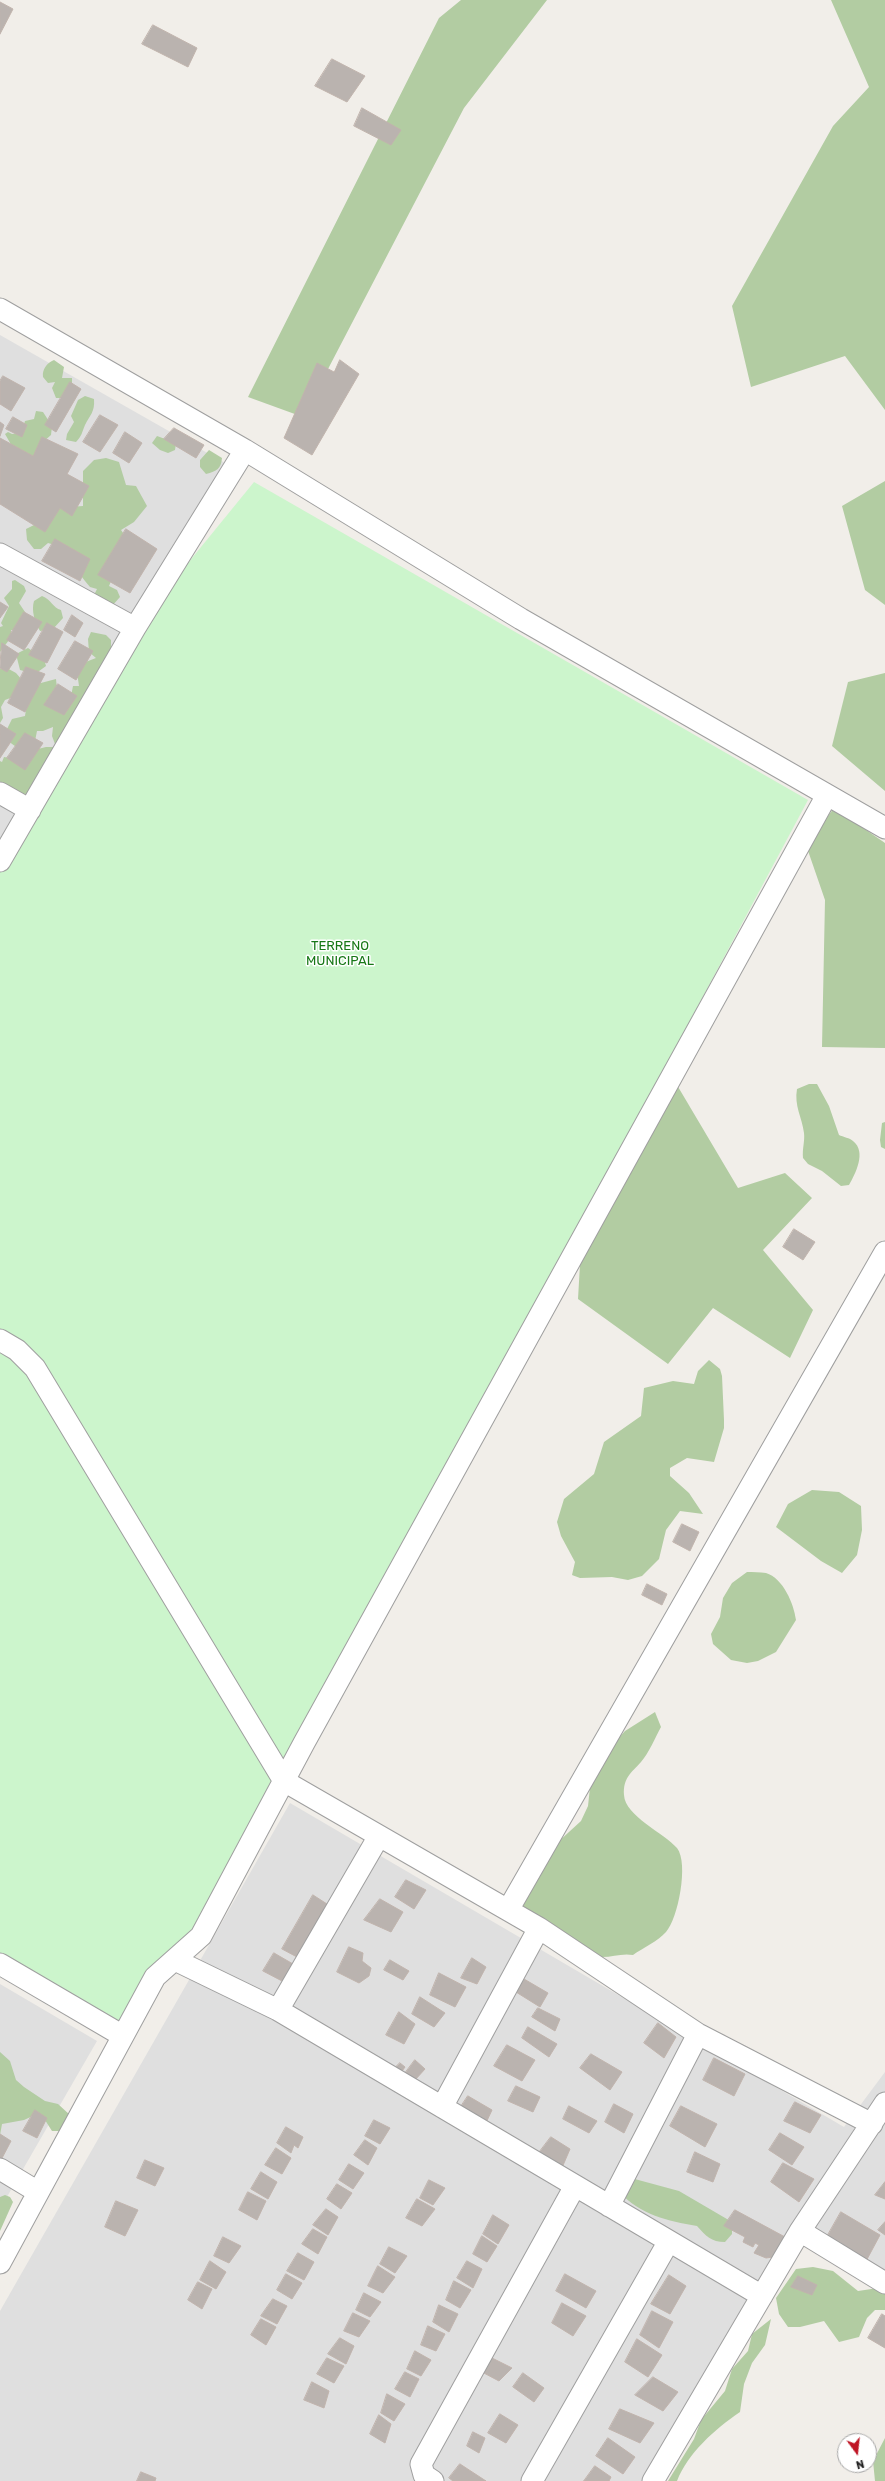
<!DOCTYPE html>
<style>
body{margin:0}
#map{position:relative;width:885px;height:2481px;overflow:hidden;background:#f1eee9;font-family:Rubik,sans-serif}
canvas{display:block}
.north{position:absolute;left:837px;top:2433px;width:40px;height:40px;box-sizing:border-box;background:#fff;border:1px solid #a7a7a7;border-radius:50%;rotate:165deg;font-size:11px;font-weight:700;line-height:16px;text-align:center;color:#222}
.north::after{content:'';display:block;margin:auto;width:14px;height:18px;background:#bf1424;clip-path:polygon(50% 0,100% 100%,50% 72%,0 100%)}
</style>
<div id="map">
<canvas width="885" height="2481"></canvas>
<div class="north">N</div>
</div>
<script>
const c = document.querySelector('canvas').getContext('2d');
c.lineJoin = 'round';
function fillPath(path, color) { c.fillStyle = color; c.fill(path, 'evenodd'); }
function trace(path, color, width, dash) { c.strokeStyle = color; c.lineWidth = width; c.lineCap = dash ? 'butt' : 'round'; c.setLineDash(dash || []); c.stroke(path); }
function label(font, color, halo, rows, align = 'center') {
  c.font = font + ' Rubik,sans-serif'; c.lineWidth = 3; c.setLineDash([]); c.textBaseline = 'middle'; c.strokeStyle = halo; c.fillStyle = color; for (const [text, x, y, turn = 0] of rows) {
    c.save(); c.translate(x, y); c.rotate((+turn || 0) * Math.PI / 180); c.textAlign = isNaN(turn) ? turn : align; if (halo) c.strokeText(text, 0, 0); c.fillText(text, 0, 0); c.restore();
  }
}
fillPath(new Path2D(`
 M0,335L225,463L0,872Z
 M290,1803L844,2127L885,2072V2287L800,2231L647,2481H0V2311Z
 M0,1984L97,2041L0,2209Z`), '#dfdfdf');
fillPath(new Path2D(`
 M461,0H547L464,108L303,417L248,397L439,18Z
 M831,0H885V410L845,356L751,387L732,306L833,126L869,87Z
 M54,360L64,367L62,378H72V387L65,398H56L52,388L55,382L48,383L43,377C42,369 47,363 54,360Z
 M85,396L94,399C95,412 90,415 85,425C82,432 82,436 76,442L66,440L67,434L74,422L71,416L78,400Z
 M36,411L43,412L52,426L51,435L43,442L35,457L27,456L13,448L5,434L8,432L12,434L21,433L25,421L34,419Z
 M157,436L176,443L175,450L168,453L160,450L152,443Z
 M209,450L222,458C221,469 217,471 206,474L200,467V460Z
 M106,458L119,462L126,485L136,486L147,506L134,522L121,530L128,540L109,586L117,590L120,597L112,606L92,599L97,589L90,587L85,581L58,546L48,543L41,549H34L27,540L26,529L36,524L54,508L83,506V471L94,460Z
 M885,481V605L865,590L842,506Z
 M15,580L24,586L26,591L19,603L29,618L16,630H11L12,636L0,652V627L3,626L1,623L9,606L4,598L12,589V581Z
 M42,596C51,599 53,608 61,610L63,618L53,629L40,631C35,622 31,611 34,601Z
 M91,632L106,635L111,640V648L115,647L96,687L86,691L62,746L55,744L52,736L53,727L43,731H37L35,741L19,749L8,741L5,733L12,719L25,716L27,703L37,684L56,679L57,689L71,696L73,686H79L77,672L83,663L96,658L89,652L88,639Z
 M28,648L44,659L46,666L35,674L20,670L16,654Z
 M5,667L16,673L22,680L13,697L5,700L1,707L3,718L0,723V669Z
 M885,673V791L832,746L848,682Z
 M46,747H54L56,754L27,795L21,796L4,789L0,781V761L2,762L4,757L15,759L34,750Z
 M834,808L885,843V1048L822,1047L825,900L806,845Z
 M674,1080L738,1188L785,1173L812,1198L763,1250L813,1310L790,1358L713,1308L668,1364L578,1299L583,1212Z
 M809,1084H817L829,1106L839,1135C843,1137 850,1138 853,1141C867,1152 855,1174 849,1185L841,1186L822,1171L808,1164L803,1158C802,1149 805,1141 804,1133C802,1117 794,1106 797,1089Z
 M885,1122V1149L881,1147L880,1140L882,1123Z
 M709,1360L720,1369L722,1376L724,1420V1428L714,1462L687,1458L670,1468V1476L689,1493L703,1514L680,1511L666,1530L659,1559L642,1576L628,1580L612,1577L580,1578L572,1575L575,1562L561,1536L557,1522L564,1499L594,1474L604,1442L641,1416L644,1388L673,1381L694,1384L698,1371Z
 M812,1490L839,1492L861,1506L862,1530L857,1555L842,1573L821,1561L776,1527L788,1504Z
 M747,1572C753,1572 760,1572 766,1573C783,1578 794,1604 796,1620L776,1652L758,1661L747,1663L731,1660L713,1644L711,1634L720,1617L723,1598L732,1583Z
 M655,1712L661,1727C655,1738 649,1753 641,1762C631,1773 623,1778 624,1795C625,1816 664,1833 677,1848C689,1863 678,1919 666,1932C658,1941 643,1948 633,1955C622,1953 613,1957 602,1957C585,1956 535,1941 522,1931C516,1927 517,1920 518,1914L546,1853L581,1821L588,1806L591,1778L614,1743L625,1731Z
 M0,2052L10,2061L16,2080L24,2087L45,2101L58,2104L70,2115L63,2131H52L45,2120L35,2115L24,2120L2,2124L0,2135Z
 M631,2178L679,2191L732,2222V2234L725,2242C711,2242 706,2236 697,2226C667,2221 641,2215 619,2192Z
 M5,2195L10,2197L13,2202L0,2231V2197Z
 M813,2267L833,2271L858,2291L885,2287V2310H875L867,2318L859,2337L839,2342L824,2321L800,2327H788L779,2314L776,2298L796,2269Z
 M771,2319L765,2345L752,2363L744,2384L740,2412C715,2429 688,2453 677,2481H668L694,2439L701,2420L725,2391L732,2369L748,2351L752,2334Z
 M885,2438V2481H875L873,2461Z`), '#b2cca2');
fillPath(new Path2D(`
 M254,482L808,800L201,1936L120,2028L0,1959V862L135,628Z`), '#ccf5cc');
const building = new Path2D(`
 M0,2L13,9L0,34Z
 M153,25L197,48L188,67L142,44Z
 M332,59L365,76L347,102L315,86Z
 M362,108L401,130L391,145L354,126Z
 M340,360L359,374L312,455L284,438L317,363L334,372Z
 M3,376L25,388L11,411L0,404V381Z
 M70,382L81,389L56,432L45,425Z
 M100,415L118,425L100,452L83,442Z
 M13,417L27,425L22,437L6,429Z
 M0,422L4,425L0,436Z
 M174,428L204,445L196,458L164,439Z
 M125,432L142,443L129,463L113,453Z
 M42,437L78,454L67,474L89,486L72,516L60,508L45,532L0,504V438L33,456Z
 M126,529L157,549L130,593L98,575Z
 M55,539L90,559L80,581L42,561Z
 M0,602L8,607L0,618Z
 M24,612L42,622L24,650L7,640Z
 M72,615L83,623L75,637L64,630Z
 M47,623L63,632L47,663L29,655Z
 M75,641L93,651L76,680L58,669Z
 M2,643L19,654L7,672L0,668Z
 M26,667L45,674L25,712L8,703Z
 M58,684L77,696L64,715L44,705Z
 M0,724L16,734L0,758Z
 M25,733L43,743L25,770L7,758Z
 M794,1229L815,1242L803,1260L783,1247Z
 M682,1524L699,1532L690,1551L673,1542Z
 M647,1584L667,1594L662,1605L642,1595Z
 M406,1880L426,1890L414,1909L395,1897Z
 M313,1895L327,1904L297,1957L282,1949Z
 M380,1899L403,1912L391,1932L364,1920Z
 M349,1947L363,1953L362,1961L371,1968L369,1976L359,1983L337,1972Z
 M274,1953L293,1964L284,1982L263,1971Z
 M472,1958L486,1967L477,1984L461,1978Z
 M390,1960L409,1971L403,1980L384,1970Z
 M439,1973L466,1987L455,2007L430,1995Z
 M524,1979L548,1993L540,2007L516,1992Z
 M420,1997L445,2013L434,2027L412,2014Z
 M538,2008L560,2019L555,2031L532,2017Z
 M399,2012L415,2024L404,2044L386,2035Z
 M658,2023L676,2037L664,2058L644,2043Z
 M528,2027L557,2044L549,2057L522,2038Z
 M507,2045L535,2060L522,2081L494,2066Z
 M591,2054L622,2072L610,2090L580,2068Z
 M714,2058L745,2074L734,2096L703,2080Z
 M415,2060L425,2069L415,2080L406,2072Z
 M400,2063L405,2067L400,2074L394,2069Z
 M516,2086L540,2097L533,2112L508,2101Z
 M468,2096L492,2110L484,2127L458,2111Z
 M795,2102L821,2115L810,2133L784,2121Z
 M614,2104L633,2114L624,2133L605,2122Z
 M569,2106L597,2121L589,2133L563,2119Z
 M681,2106L717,2124L705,2147L670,2126Z
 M35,2110L47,2118L37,2138L23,2131Z
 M374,2120L390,2128L380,2144L365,2136Z
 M286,2127L303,2137L298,2148L294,2145L291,2153L277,2143Z
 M780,2133L804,2147L792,2165L769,2150Z
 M0,2134L11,2141L1,2160L0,2159Z
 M551,2137L570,2149L561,2170L538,2154Z
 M365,2140L377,2148L368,2165L354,2155Z
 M276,2148L291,2158L282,2174L265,2165Z
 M695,2152L720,2164L713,2182L687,2172Z
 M145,2160L164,2168L155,2186L137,2178Z
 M783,2163L814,2179L799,2202L771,2182Z
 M349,2164L364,2173L353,2189L339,2180Z
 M261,2172L277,2182L268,2199L251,2189Z
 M429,2180L445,2188L433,2205L420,2198Z
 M885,2182V2199L875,2195Z
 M337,2184L352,2193L341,2209L327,2199Z
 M248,2192L266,2201L257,2220L239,2210Z
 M417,2199L435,2209L422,2226L406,2218Z
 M116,2201L138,2210L125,2236L105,2227Z
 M326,2209L338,2217L328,2235L313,2225Z
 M735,2210L785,2237L773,2257L766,2258L754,2253L759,2245L755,2243L753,2247L743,2242L745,2237L724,2226Z
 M841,2212L880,2235L865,2263L824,2242Z
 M493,2215L509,2225L498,2244L483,2234Z
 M885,2222V2235L878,2230Z
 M313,2229L327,2237L318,2254L302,2244Z
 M482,2236L497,2246L487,2262L473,2254Z
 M223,2237L241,2246L229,2263L214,2256Z
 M389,2247L407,2256L395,2273L380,2264Z
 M298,2253L314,2262L304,2280L287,2271Z
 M210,2261L226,2272L216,2289L200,2280Z
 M467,2261L482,2269L473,2288L457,2278Z
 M378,2266L395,2277L383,2293L368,2286Z
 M286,2274L302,2283L292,2299L277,2290Z
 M565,2274L596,2291L586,2308L556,2291Z
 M669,2275L686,2286L670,2314L651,2304Z
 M798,2276L817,2285L812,2295L791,2287Z
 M454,2281L471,2290L460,2308L446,2300Z
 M198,2282L212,2289L202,2309L188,2300Z
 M364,2293L381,2302L370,2317L356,2310Z
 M273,2299L287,2306L277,2324L261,2316Z
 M562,2303L586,2316L573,2336L552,2323Z
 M439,2305L458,2314L449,2332L433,2322Z
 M652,2311L673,2322L659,2348L640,2335Z
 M353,2313L370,2321L359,2337L344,2331Z
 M882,2314L885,2316V2348L868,2338Z
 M261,2319L276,2327L266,2345L251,2335Z
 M428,2326L445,2334L436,2351L421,2345Z
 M340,2338L354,2346L346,2364L328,2354Z
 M637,2339L662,2355L648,2377L625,2362Z
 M415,2351L431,2360L421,2376L407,2369Z
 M327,2358L344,2366L334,2383L317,2374Z
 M492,2358L512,2368L499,2381L482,2372Z
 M405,2372L419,2379L410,2397L395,2389Z
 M523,2373L544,2388L534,2402L513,2387Z
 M653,2377L678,2392L663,2411L635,2395Z
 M312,2382L329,2391L324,2408L304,2400Z
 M387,2394L405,2404L394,2421L381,2413Z
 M620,2409L654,2423L640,2443L609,2429Z
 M500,2414L518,2425L506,2443L488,2433Z
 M379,2415L391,2424L385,2443L370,2434Z
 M473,2432L485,2438L479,2453L467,2446Z
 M608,2438L635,2457L623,2474L596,2456Z
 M460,2464L486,2481H453L449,2478Z
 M595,2466L611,2477L609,2481H584Z
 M141,2472L156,2478L155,2481H137Z`);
fillPath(building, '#bab3af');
trace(building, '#c1b4ad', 1);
const minor = new Path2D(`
 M0,309L245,450L521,619L885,828
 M0,554L135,628
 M0,793L30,810
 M0,861L135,628L245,450
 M0,1340L17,1350L35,1368L284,1781L539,1928L698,2034L872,2124
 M508,1910L885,1252
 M175,1960L278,2010L762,2296
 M0,1964L123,2036
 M278,2010L379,1836
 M442,2107L539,1928
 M0,2169L38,2192
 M609,2206L698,2034
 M800,2231L885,2283
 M0,2263L155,1977L201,1936L304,1743L827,795
 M433,2481L424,2475L421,2464L575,2186
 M532,2481L669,2241
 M653,2481L800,2231L885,2103`);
trace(minor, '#9f9f9f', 23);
trace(minor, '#fff', 21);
label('13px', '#187817', '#fff', [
 ["TERRENO",340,946],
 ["MUNICIPAL",340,961]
]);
</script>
